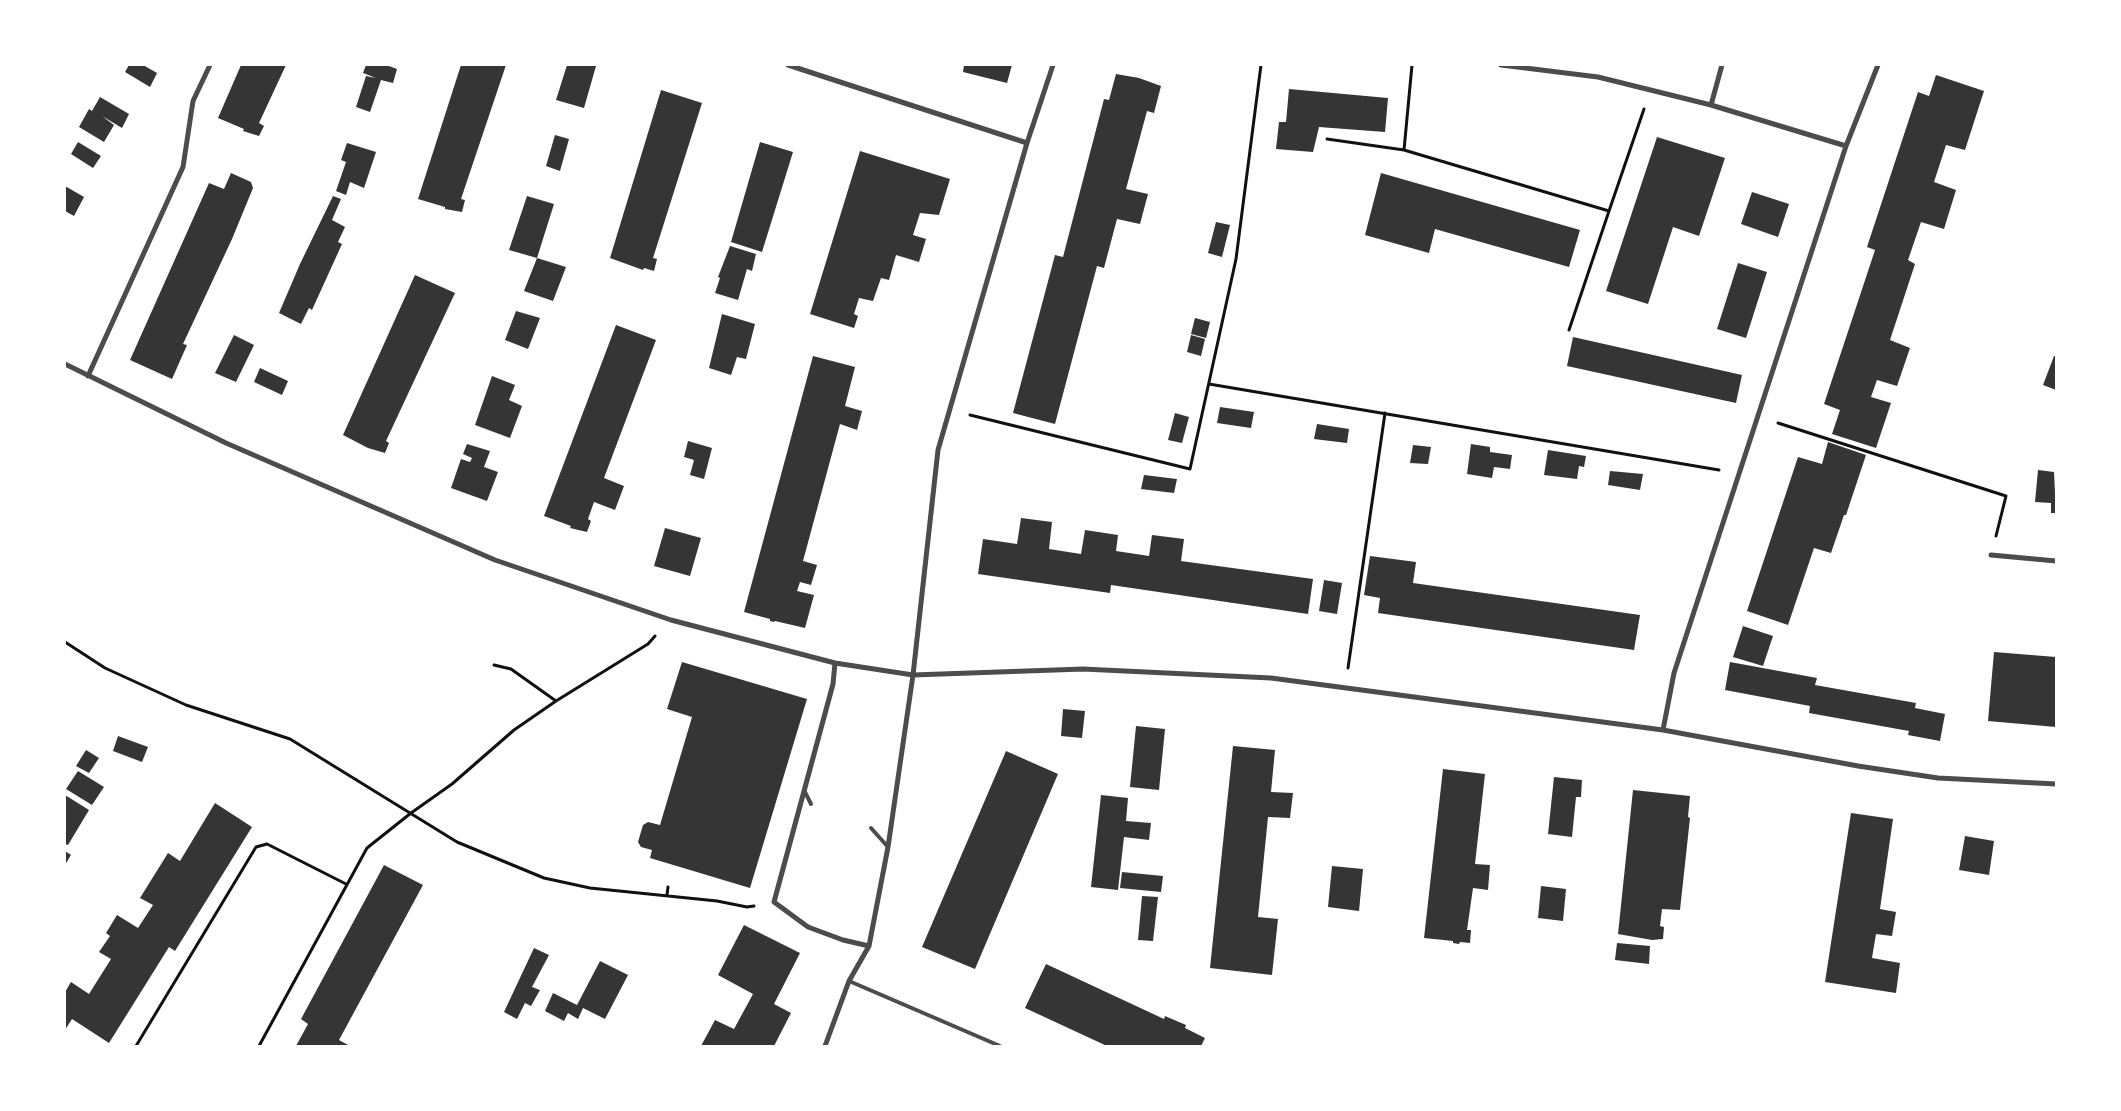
<!DOCTYPE html>
<style>
body{margin:0}
#map{position:relative;width:2121px;height:1111px;overflow:hidden;background:#fff;font-family:"DM Sans",sans-serif}
canvas{display:block}
.frame{position:absolute;inset:0;border:66px solid #fff;pointer-events:none}
</style>
<div id="map">
<canvas width="2121" height="1111"></canvas>
<div class="frame"></div>
</div>
<script>
const c = document.querySelector('canvas').getContext('2d');
c.lineJoin = 'round';
function fillPath(path, color) { c.fillStyle = color; c.fill(path, 'evenodd'); }
function trace(path, color, width, dash) { c.strokeStyle = color; c.lineWidth = width; c.lineCap = dash ? 'butt' : 'round'; c.setLineDash(dash || []); c.stroke(path); }
fillPath(new Path2D(`
 M129,65H143L157,73L150,87L125,72Z
 M241,65H286L259,123L264,126L259,136L243,131L244,129L218,118Z
 M366,65H386L397,69L393,83L381,80L370,112L356,107L366,76L376,78L363,73Z
 M461,65H506L461,199L465,200L462,212L445,209V207L418,199Z
 M567,65L596,66L584,108L556,100Z
 M964,65H1012L1007,83L963,72Z
 M1116,74L1139,78L1161,86L1154,113L1147,111L1126,189L1148,194L1140,224L1117,219L1104,268L1097,266L1055,424L1013,413L1055,255L1063,257L1104,99L1109,100Z
 M1936,75L1984,91L1965,150L1946,145L1934,182L1956,190L1944,229L1921,222L1908,260L1915,264L1890,340L1910,348L1897,386L1877,380L1871,397L1891,403L1876,448L1832,434L1840,410L1824,404L1875,250L1867,247L1918,92L1929,96Z
 M1289,89L1388,98L1385,132L1319,127L1313,152L1276,149L1279,122H1286Z
 M661,90L702,103L653,258L657,259L654,271L644,268L643,270L610,258Z
 M100,97L129,114L122,128L102,116L114,125L104,142L79,127L89,109L92,111Z
 M555,135L569,139L560,171L546,166Z
 M1657,137L1725,158L1699,236L1673,227L1648,304L1606,291Z
 M78,142L101,156L93,168L71,154Z
 M760,142L793,152L762,252L731,242Z
 M347,143L376,152L364,188L350,182L346,195L336,191L346,162L341,160Z
 M860,151L950,179L939,215L920,213L913,235L926,239L919,262L896,255L889,280L881,278L873,301L859,298L854,314L858,316L854,328L810,314Z
 M231,173L251,182L253,188L232,239L183,344L187,345L172,379L130,360L209,183L224,189Z
 M1381,173L1580,230L1569,267L1435,229L1429,253L1365,235Z
 M65,186L84,197L74,216L65,211Z
 M1752,192L1789,204L1778,237L1741,224Z
 M333,196L341,199L332,220L345,227L338,242L342,244L312,310L309,308L301,324L279,313L300,264Z
 M527,196L554,204L537,258L566,267L553,301L524,291L537,258L509,250Z
 M1216,222L1230,225L1222,257L1208,253Z
 M730,246L756,254L752,271L747,269L738,300L715,293L720,278L718,277Z
 M1738,263L1767,272L1746,338L1717,329Z
 M415,275L455,293L386,441L389,443L385,453L368,448L343,435Z
 M516,311L540,318L528,349L505,340Z
 M722,314L755,324L746,359L737,357L731,375L709,368Z
 M1195,318L1210,322L1206,338L1191,334Z
 M616,325L656,340L604,478L624,486L615,510L594,502L588,519L591,521L587,532L570,528L571,526L544,516Z
 M234,335L254,345L236,382L215,373Z
 M1191,335L1205,339L1201,356L1187,352Z
 M1573,337L1742,375L1736,403L1567,366Z
 M813,356L855,367L845,406L862,411L857,430L840,424L803,561L817,565L811,585L800,582L797,591L814,595L805,628L775,621L774,622L770,621V619L744,612Z
 M2054,356H2056V390L2043,385Z
 M260,368L288,381L282,395L254,382Z
 M492,376L515,385L509,400L522,406L510,438L475,425Z
 M1220,407L1254,412L1251,428L1217,423Z
 M1175,413L1189,417L1182,443L1168,440Z
 M1317,424L1349,429L1347,443L1314,439Z
 M688,441L712,448L704,479L690,475L694,460L684,457Z
 M1828,442L1866,455L1846,515H1844L1831,553L1814,548L1788,625L1747,611L1798,457L1822,464Z
 M467,444L490,451L484,467L498,472L487,501L451,488L461,459L470,462L472,458L463,454Z
 M1471,444L1490,447V452L1512,455L1510,469L1494,467L1492,478L1467,474Z
 M1413,445L1431,447L1428,464L1410,463Z
 M1548,450L1586,456L1584,467L1579,466L1577,479L1544,475Z
 M2038,470L2054,472L2056,513H2051V503L2035,502Z
 M1610,471L1643,474L1640,490L1608,485Z
 M1144,475L1177,479L1174,493L1141,489Z
 M1021,518L1052,522L1049,549L1081,554L1085,530L1118,535L1116,551L1149,556L1152,535L1184,539L1181,561L1313,579L1308,614L1111,585L1110,593L978,574L983,539L1017,544Z
 M665,528L701,538L690,576L654,566Z
 M1370,556L1416,562L1413,583L1640,615L1634,650L1378,613L1380,598L1364,595Z
 M1324,580L1342,583L1337,614L1319,611Z
 M1743,626L1773,636L1763,666L1733,657Z
 M1994,652L2056,657V727L1988,721Z
 M682,662L807,699L750,888L650,858L652,850L641,847L638,842L643,825L648,822L660,825L692,717L667,709Z
 M1730,662L1817,678L1815,685L1916,703L1915,708L1945,714L1940,741L1908,735L1909,731L1809,713L1810,706L1725,690Z
 M1063,709L1085,711L1082,738L1061,736Z
 M1136,726L1165,729L1159,790L1130,787Z
 M118,736L148,747L142,762L113,751Z
 M1233,746L1275,750L1271,792L1293,793L1290,818L1268,817L1258,917L1278,919L1272,975L1210,968Z
 M86,750L99,758L89,773L76,766Z
 M1006,751L1058,774L975,969L922,947Z
 M1443,769L1485,774L1475,864L1490,865L1488,890L1473,888L1467,930H1471L1470,943L1460,942L1459,944L1453,943V941L1424,938Z
 M78,771L104,787L92,805L66,789Z
 M1554,777L1582,780L1581,797H1576L1572,837L1548,834Z
 M1633,790L1690,796L1688,817L1690,818L1680,910L1662,909L1660,926L1664,927L1663,939L1652,940L1618,934Z
 M65,795L89,810L68,845L65,844Z
 M1101,795L1128,798L1126,821L1151,823L1149,840L1124,837L1118,890L1091,887Z
 M215,803L252,827L175,951L169,947L109,1043L72,1019L65,1030V992L71,982L89,994L111,959L99,952L110,936L106,933L117,915L138,928L153,905L140,898L168,853L180,861Z
 M1851,813L1893,819L1880,909L1896,912L1892,936L1876,934L1872,958L1900,963L1896,993L1825,982Z
 M1965,836L1994,841L1989,875L1959,870Z
 M65,851L71,855L65,865Z
 M384,865L423,885L339,1040L350,1046H296L308,1024L301,1019Z
 M1332,866L1363,869L1359,911L1328,907Z
 M1122,872L1163,876L1161,892L1120,888Z
 M1541,886L1566,889L1563,921L1538,918Z
 M1142,896L1158,897L1153,941L1138,940Z
 M744,925L800,953L774,1004L791,1013L774,1046H701L715,1020L734,1029L753,994L718,975Z
 M1617,943L1650,946L1649,964L1615,960Z
 M534,948L549,955L532,987L540,990L531,1006L525,1003L517,1019L504,1012Z
 M600,961L628,975L605,1019L583,1008L578,1019L568,1013L564,1021L545,1011L553,993L577,1005Z
 M1046,964L1164,1019L1165,1016L1186,1025L1185,1028L1205,1038L1201,1046H1107L1025,1008Z`), '#353535');
trace(new Path2D(`
 M1327,139L1404,150L1609,211L1644,109
 M1404,150L1412,65
 M1569,330L1609,211
 M1209,384L1719,470
 M970,415L1190,469L1236,259L1261,65
 M1778,423L2006,496L1996,536
 M65,642L105,668L186,705L290,739L457,842L544,878L590,888L717,901L747,907L754,906
 M494,665L511,669L556,701
 M1348,668L1385,413
 M667,895L668,887
 M136,1046L256,847L267,844L346,884
 M259,1046L367,848L411,813L452,784L514,730L556,701L648,644L655,636`), '#111', 3);
trace(new Path2D(`
 M804,790L811,804
 M871,828L888,847
 M849,981L1000,1046`), '#4c4c4c', 4);
trace(new Path2D(`
 M788,65L1027,143
 M1501,65L1598,77L1711,105L1846,146
 M1711,105L1722,65
 M65,364L226,443L495,560L671,620L835,663L913,675L1083,669L1271,678L1663,730L1858,766L1938,778L2056,784
 M88,376L183,167L193,101L210,65
 M1991,555L2056,561
 M835,663L833,684L774,902L808,927L843,940L869,946
 M1663,730L1674,673L1846,146L1878,65
 M825,1046L849,981L869,946L888,847L913,675L938,450L1027,143L1053,65`), '#4c4c4c', 5);
</script>
